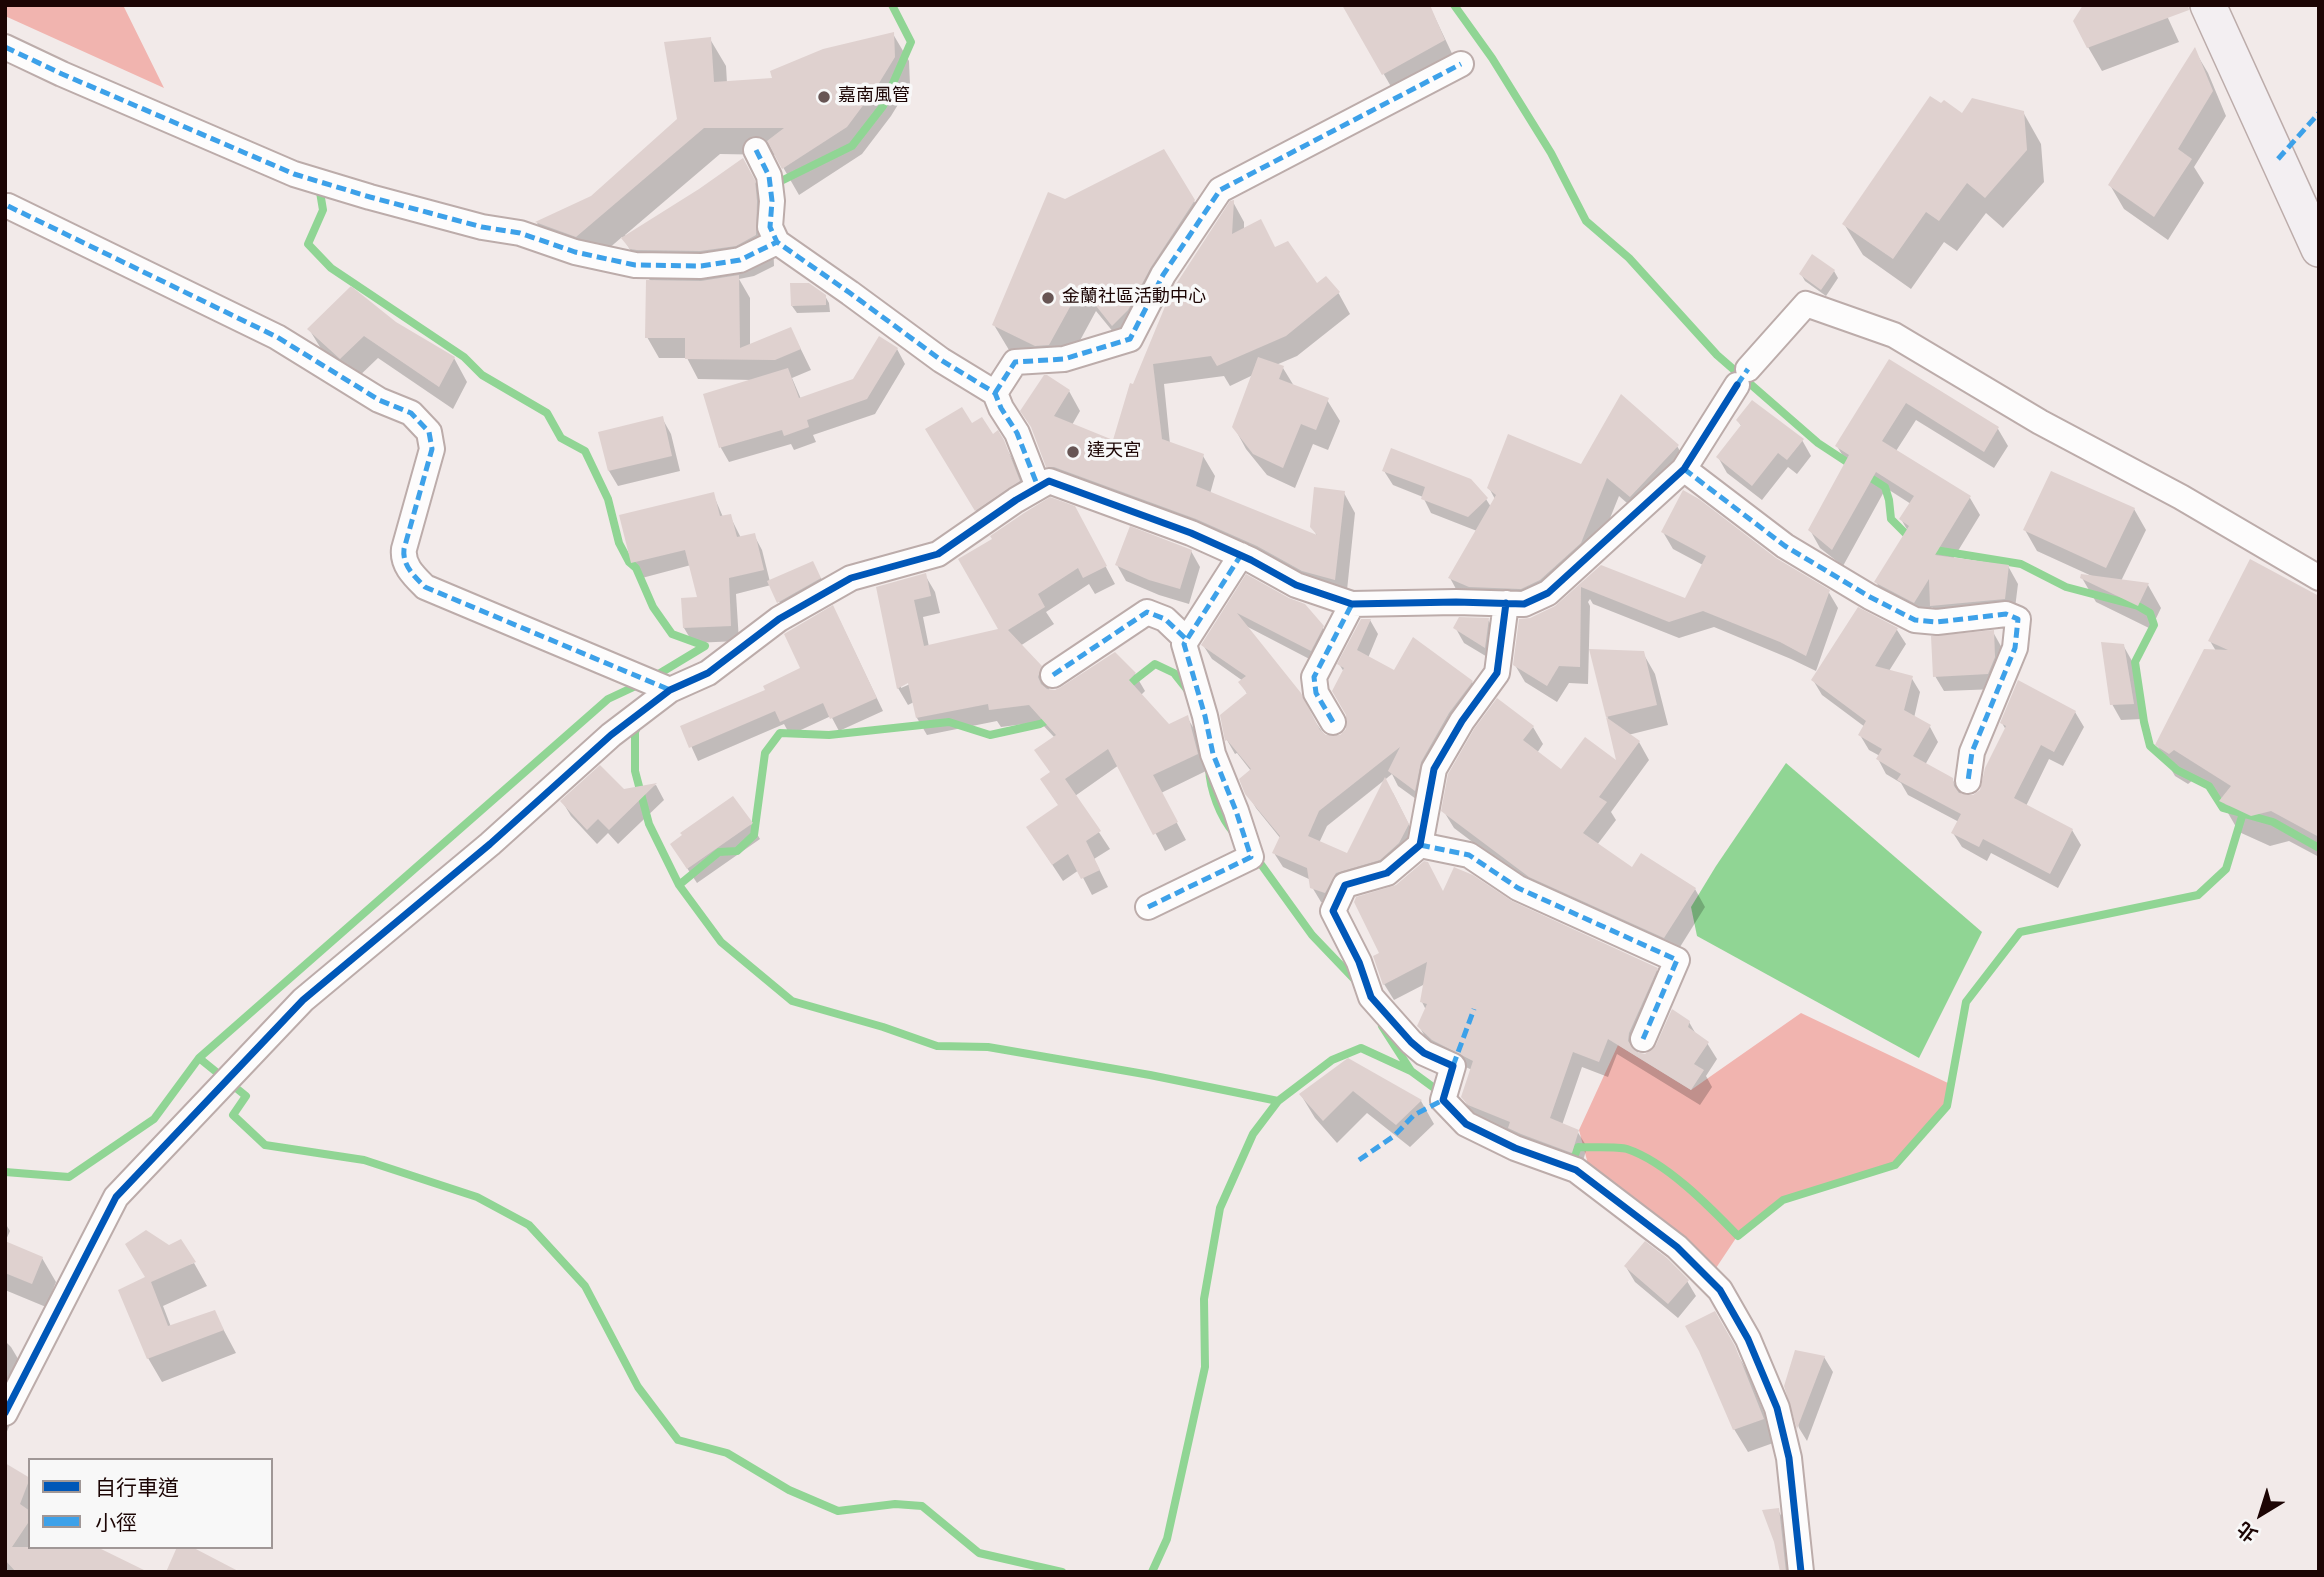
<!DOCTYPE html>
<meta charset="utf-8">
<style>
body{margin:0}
#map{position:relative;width:2324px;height:1577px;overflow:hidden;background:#f2eae9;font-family:"Source Sans 3","Noto Sans TC",sans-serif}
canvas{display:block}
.frame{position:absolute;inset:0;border:7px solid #1c0504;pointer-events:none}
.legend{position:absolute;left:28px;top:1458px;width:245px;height:91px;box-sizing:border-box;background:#f8f8f8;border:2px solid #a09796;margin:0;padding:9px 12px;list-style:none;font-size:21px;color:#1c0504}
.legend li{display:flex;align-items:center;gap:14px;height:35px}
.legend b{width:35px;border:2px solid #a09796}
.north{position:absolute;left:2226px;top:1479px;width:70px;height:70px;-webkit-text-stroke:5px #f8f8f8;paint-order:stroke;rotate:218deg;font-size:19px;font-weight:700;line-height:28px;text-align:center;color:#1c0504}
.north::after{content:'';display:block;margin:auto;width:24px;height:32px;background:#1c0504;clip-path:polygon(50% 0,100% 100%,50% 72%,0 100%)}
</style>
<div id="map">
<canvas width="2324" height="1577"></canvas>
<div class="frame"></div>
<ul class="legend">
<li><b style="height:9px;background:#0057b8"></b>自行車道</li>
<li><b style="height:9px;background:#3da1e9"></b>小徑</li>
</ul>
<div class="north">北</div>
</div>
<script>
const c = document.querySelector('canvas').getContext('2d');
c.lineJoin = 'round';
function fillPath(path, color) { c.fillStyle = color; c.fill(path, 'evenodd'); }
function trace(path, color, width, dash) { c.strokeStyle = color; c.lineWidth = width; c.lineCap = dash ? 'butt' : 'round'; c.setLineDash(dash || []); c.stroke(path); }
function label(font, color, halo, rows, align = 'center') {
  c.font = font + ' "Source Sans 3","Noto Sans TC",sans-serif'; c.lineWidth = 7; c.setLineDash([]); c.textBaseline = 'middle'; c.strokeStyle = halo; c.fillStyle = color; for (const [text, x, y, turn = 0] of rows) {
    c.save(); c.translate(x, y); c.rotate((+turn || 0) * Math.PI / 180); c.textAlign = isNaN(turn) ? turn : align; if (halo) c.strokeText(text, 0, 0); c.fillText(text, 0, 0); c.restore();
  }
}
fillPath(new Path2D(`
 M5,5H123L164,88L5,16Z
 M1801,1013L1950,1084L1947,1106L1895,1165L1783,1200L1738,1235L1716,1268L1589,1168L1579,1130L1618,1045L1691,1090Z`), '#f1b4af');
fillPath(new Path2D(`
 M1786,763L1982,932L1919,1058L1697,936L1691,907L1716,866Z`), '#90d594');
fillPath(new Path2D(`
 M1344,5H1429L1457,64L1397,97Z
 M2162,5L2179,42L2102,71L2088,47Z
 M893,34L909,61L910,85L891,116L862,154L799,195L776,155L720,154L625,235L626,237L700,191L743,160L772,213L774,266L754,276L739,279L750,298V346L791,329L811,370L792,378L801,399L854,381L897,349L905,364L875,414L813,435L816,442L794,450L791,444L729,462L721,448L705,395L754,380L698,379L687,358H659L647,337L651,282L622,237L592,263L552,249L537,223L591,197L679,120L710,39L726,66L727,83L775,79Z
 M2195,51L2208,73L2226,116L2194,167L2204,183L2168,240L2124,209L2110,185Z
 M2023,112L2041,144L2044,182L2003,228L1986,213L1957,251L1944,242L1911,289L1863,255L1844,224L1963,115Z
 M1065,201H1194L1209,227L1128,350L1096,311L1064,370L1051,371L1009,350L994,325Z
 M1233,202L1244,222V230L1276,249L1317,286L1326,279L1339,294L1350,314L1297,356L1276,365L1283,368L1294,386L1327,400L1340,421L1328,450L1313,444L1295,488L1267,475L1246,449L1234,427L1253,375L1230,386L1224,376L1164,384L1170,444L1203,456L1215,476L1210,494L1318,538L1312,526L1344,493L1355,513L1346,600L1059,486L1048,466L1034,430L1069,391L1080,411L1072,425L1114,442L1134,386Z
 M1834,271L1838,278L1826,296L1805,281L1801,274Z
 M825,296L829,303L830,312L797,313L792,306Z
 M395,323L454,358L467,382L453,409L378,358L354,381L323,352L309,329Z
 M1890,361L1998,429L2008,446L1994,468L1916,420L1896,451L1970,498L1980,515L1953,559L2008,566L2018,584L2014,616L1942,623L1932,607L1924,619L1886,599L1876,582L1908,531L1901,519L1911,504L1886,488L1843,566L1820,548L1810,530L1847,463L1837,446Z
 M662,418L671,434L680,471L618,486L609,471L600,433Z
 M1738,421L1802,440L1811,456L1797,474L1788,467L1762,500L1727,473L1718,457L1742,427Z
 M971,426L1002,441L1016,465L1032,505L990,533L941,453Z
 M1677,446L1689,466L1642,516L1619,496L1592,563L1551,600L1461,598L1450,578L1477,531L1431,513L1423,497L1393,485L1384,471L1486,499L1491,507L1495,499L1489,488Z
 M713,494L723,517L730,516L741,538L754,535L762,550L770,582L821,578L828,594L787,617L771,585L736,594L739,641L693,643L684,628L700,598L691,565L642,578L633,562Z
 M2134,509L2146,530L2121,581L2148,585L2161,608L2151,629L2096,602L2082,578L2094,577L2037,551L2025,530Z
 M1084,526L1115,584L1095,594L1089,584L1046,612L1054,624L1020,646L1040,667L1050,685L1049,691L1055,692L1135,674L1145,691L1141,695L1168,726L1187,717L1197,734L1206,771L1161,793L1186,840L1165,851L1119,765L1075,796L1110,849L1094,859L1108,887L1092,895L1079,870L1063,881L1028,828L1059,806L1042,780L1051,773L1037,751L1055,738L1040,722L1001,727L997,721L927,735L917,718L914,702L908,705L898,688L878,588L925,575L935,592L940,613L923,617L929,647L1001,630ZM915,678L917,681L901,688V685Z
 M1663,532L1775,559L1828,591L1838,608L1816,671L1791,659L1714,627L1679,638L1593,604L1590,599L1588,602L1590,606L1588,684L1569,683L1557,702L1525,682L1515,665L1531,619L1556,608L1601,567L1685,600L1703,565L1673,549Z
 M1191,551L1200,567L1189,604L1159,595L1126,581L1117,565Z
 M1247,577L1322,627L1331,642L1319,664L1246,626L1326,737H1341L1348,729L1344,672L1339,664L1370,620L1378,634L1368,658L1395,672L1472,682L1480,696L1423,804L1398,786L1392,774L1327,826L1319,843L1348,855L1393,793L1416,839L1333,906L1321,902L1312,887L1311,880L1283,867L1274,853L1281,839L1256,808L1247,793L1251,771L1237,753L1235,754L1227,740L1222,716L1248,695L1240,682L1243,681L1212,659L1203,645Z
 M2319,598V857L2289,841L2270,846L2239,832L2221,801L2223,799L2193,780L2188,784L2175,776L2157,745L2216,651L2210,641Z
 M1858,609L1897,630L1906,644L1889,671L1911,677L1920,692L1914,718L1930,727L1938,742L1925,765L1952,779L1962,795L1973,797L1982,791L2006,730L2002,723L2075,712L2084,727L2063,766L2049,759L2026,806L2072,830L2081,845L2058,888L1991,853L1987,861L1962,847L1953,833L1959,822L1908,795L1901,783L1886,774L1878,759L1880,756L1869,750L1860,735L1865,727L1822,695L1813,680Z
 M1488,620L1497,635L1494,661L1464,643L1455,627Z
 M840,621L883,711L839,731L831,716L790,735L784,724L698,761L682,726L767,691L802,669Z
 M1993,632L2002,648L2003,673L1997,689L1944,691L1935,676Z
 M2123,645L2132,661L2142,719L2121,720L2112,704Z
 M1591,651L1643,653L1655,674L1668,725L1628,735L1639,742L1649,760L1611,812L1616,820L1597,845L1632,870L1695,889L1705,907L1675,955L1541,894L1454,828L1443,810L1533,727L1543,744L1537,753L1562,771L1619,764Z
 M656,785L664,800L618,844L608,833L597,844L571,816L562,801Z
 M751,824L760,839L697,883L681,859Z
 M1443,894L1511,903L1656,969L1666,985L1637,1055H1646L1689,1022L1697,1036L1707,1043L1717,1059L1706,1076L1712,1087L1700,1105L1617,1054L1608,1077L1582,1067L1562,1125L1577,1131L1587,1147L1581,1168L1472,1114L1463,1097L1472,1070L1443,1056L1428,1042L1419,1026L1426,1010L1422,1002L1425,984L1394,1000L1384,984Z
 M1348,1060L1421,1101L1434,1124L1410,1147L1367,1113L1337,1143L1315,1118L1301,1095Z
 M5,1223L10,1231L5,1242Z
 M5,1243L42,1258L56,1282L46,1307L5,1290Z
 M194,1263L207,1286L163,1306L171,1327L214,1312L236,1353L162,1382L148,1358L147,1278Z
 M1626,1267L1687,1281L1696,1296L1678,1318L1635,1282Z
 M1714,1313L1747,1371L1776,1442L1748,1452L1734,1429L1700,1350Z
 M5,1341L11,1347L30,1379L5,1436Z
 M1824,1357L1833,1372L1807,1441L1799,1428L1786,1386Z
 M5,1466L30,1480V1547H99L102,1552L129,1572H9L5,1567Z
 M1778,1510L1787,1526L1792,1572H1781Z`), '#0003');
trace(new Path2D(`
 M1454,5L1492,58L1551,153L1586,221L1629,258L1717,355L1818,443L1853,466
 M319,186L323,210L308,244L331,268L464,357L482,375L547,413L561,438L585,451L608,499L619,543L629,562L636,568L653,607L672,634L705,646L652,678
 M776,187L779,182L852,146L883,106L911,42L892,5
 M1863,473L1885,487L1889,500L1891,519L1912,540
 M1929,549L2021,564L2066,587L2138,606L2150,613L2154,625L2135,662L2144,722L2150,746L2177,770L2209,786L2223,808L2273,822L2319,848
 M1123,689L1155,664L1174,673L1189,692
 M639,722L635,732V771L649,824L679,885L721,942L792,1001L883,1027L937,1046L988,1047L1150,1075L1278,1101
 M1209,768C1210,790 1220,817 1234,833
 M1255,856L1312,935L1356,981
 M679,885L719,852L737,851L754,835L765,753L780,733L829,735L949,722L990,735L1040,724L1054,717
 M1382,1026L1411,1071
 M199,1058L608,699L640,684
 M1568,1161L1572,1162L1578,1147C1590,1148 1617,1146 1627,1149C1666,1162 1709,1206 1738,1236L1783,1200L1895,1165L1947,1106L1966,1002L2020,932L2198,895L2226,869L2243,813
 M5,1172L69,1177L154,1119L199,1058L246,1096L233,1115L265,1145L364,1160L477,1197L529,1225L585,1286L638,1387L678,1440L727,1453L789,1490L838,1511L895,1504L922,1506L979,1553L1062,1572
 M1152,1572L1167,1539L1205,1367L1204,1299L1220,1208L1253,1134L1278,1101L1332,1060L1361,1048L1411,1071L1441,1093`), '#90d594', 8);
fillPath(new Path2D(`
 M1342,5H1430L1445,40L1382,75Z
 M2083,5H2188L2189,10L2087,48L2073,21Z
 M894,32L895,57L876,88L847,127L782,169L767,141L784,128H704L576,237L535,222L591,196L677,119L664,42L711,37L714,82L772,78L770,71L823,49Z
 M2195,47L2213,91L2178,149L2192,159L2154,217L2108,185Z
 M1930,96L1941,103L1944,100L1962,113L1972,98L2024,111L2027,150L1985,198L1967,183L1939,221L1926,212L1893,259L1842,224Z
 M1164,149L1195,200L1151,267L1128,310L1112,326L1081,287L1049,345L1035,346L992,325L1048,192L1065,199Z
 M743,158L755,180L757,201L756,235L736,246L700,251L637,250L630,249L621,238L699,189Z
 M1234,200L1232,234L1261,219L1275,247L1288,241L1317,283L1326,276L1340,292L1286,336L1217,366L1211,356L1153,364L1162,439L1204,454L1196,486L1317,535L1310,527L1314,487L1345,491L1335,580L1302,571L1257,546L1196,519L1054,467H1046L1031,427L1020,411L1044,375H1047L1070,390L1054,416L1113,440L1130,383L1133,384L1171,292L1230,201Z
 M1812,254L1835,270L1821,290L1799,274Z
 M739,275L740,348L791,327L801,349L775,360L685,359V338H645L646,280L701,281Z
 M790,283H809L826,295V305L791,306Z
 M351,286L396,322L455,357L439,387L364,336L340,359L307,329Z
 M879,336L898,348L867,399L807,420L809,427L784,436L782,430L719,448L703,394L788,368L799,398L853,379Z
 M1258,357L1284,366L1279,379L1329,398L1316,430L1301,424L1283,468L1253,454L1232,427Z
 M1889,359L1999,427L1984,452L1906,403L1882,441L1971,496L1935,555L2009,565L2005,599L1930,606L1929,579L1914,603L1874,582L1909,526L1899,519L1914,496L1876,472L1832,550L1808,530L1849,455L1835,446Z
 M1621,394L1679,445L1630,497L1607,478L1581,543L1540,580L1521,589L1469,587L1448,578L1496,495L1487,488L1508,434L1581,464Z
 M1752,400L1804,439L1787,460L1778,453L1752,486L1716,457L1741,425L1736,420Z
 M962,407L972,423L982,417L993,434L998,430L1004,440L1020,481L975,511L925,429Z
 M663,416L672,456L608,471L598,432Z
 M1391,448L1471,479L1488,498L1468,517L1421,499L1425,487L1382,471Z
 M2051,471L2135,508L2106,568L2023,530Z
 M1683,490L1699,499L1776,558L1830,590L1806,656L1780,642L1703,611L1669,622L1581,587L1580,667L1559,666L1547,686L1513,665L1519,619L1530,618L1555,606L1601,565L1685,598L1706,556L1661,532Z
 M714,492L720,516L731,514L737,537L755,533L764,570L729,578L731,626L683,628L681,598L697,597L685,550L631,563L619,515Z
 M1050,497L1075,506L1107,566L1083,578L1078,568L1038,594L1045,607L1008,630L1042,666L1038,677L1041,684L1047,689L1055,690L1061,687L1115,652L1136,673L1129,680L1169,724L1188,715L1198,754L1153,775L1178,822L1153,835L1108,749L1065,779L1101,831L1086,841L1100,870L1081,879L1068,854L1052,865L1026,827L1058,805L1040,779L1050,772L1034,750L1056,735L1029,705L989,710L988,704L916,718L908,683L897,689L876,587L926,573L931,596L914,600L924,646L998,629L958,559L992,539L990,536L1024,513Z
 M1130,526L1192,550L1180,589L1149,580L1115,565Z
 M2250,559L2319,596V837L2271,811L2251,816L2219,801L2231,786L2174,750L2169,754L2155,745L2204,649L2228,650L2208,641Z
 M813,561L821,578L777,603L767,581Z
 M1246,574L1289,598L1305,604L1324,626L1311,651L1237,613L1301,693L1320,730L1326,735H1340L1346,729V715L1332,691L1344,668L1337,664L1361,619H1371L1357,650L1394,670L1413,637L1473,681L1449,713L1421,762L1415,791L1388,771L1400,747L1319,811L1308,836L1347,853L1385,777L1409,824L1399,843L1380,860L1336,873L1325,893L1310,888L1307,868L1272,853L1280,836L1245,794L1239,779L1251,769L1227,740L1225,741L1220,715L1247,693L1238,682L1246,676L1201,645Z
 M2081,574L2149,583L2138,606L2080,578Z
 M833,605L877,698L830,719L823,703L780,722L775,711L689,748L680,726L765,690L763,686L800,668L784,634Z
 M1858,607L1898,628L1875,666L1913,676L1904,710L1931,725L1913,756L1953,778L1954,786L1959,793L1973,795L1980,790L1985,768L2006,726L2000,723L2018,680L2076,711L2054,752L2041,745L2014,798L2073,829L2050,874L1983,839L1979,847L1951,833L1961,814L1897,780L1901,774L1876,759L1882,749L1858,735L1866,721L1811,680Z
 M1459,617L1489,618L1485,648L1453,628Z
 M1994,630L1995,657L1988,674L1933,677L1931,636Z
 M2101,642L2124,644L2134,704L2110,705Z
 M1589,649L1644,651L1657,705L1606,717Z
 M1497,698L1534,726L1523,740L1561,769L1585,737L1616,760L1606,717L1640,741L1599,797L1607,802L1583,833L1632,867L1641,853L1696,888L1664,938L1529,877L1441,811L1448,774L1474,729Z
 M600,765L624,789L657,783L609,830L598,819L587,830L560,801Z
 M733,796L753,823L687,869L670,844L682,835L680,833Z
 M1424,861L1428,862L1443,891L1454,867L1456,868L1473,875L1512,901L1658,968L1629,1033L1628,1041L1637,1052L1645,1054L1656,1045L1672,1009L1690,1021L1688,1027L1709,1042L1694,1064L1704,1070L1691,1090L1608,1039L1599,1062L1573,1052L1550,1118L1579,1130L1572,1153L1521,1134L1508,1128L1510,1122L1468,1105L1461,1097L1473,1061L1432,1040L1417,1026L1427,1004L1420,1002L1427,962L1383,985L1373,956L1379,953L1354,902L1356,897L1396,885Z
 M1348,1058L1422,1100L1396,1125L1353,1091L1323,1121L1299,1094Z
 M146,1230L169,1245L181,1239L196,1262L151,1282L168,1326L215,1310L224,1330L147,1359L118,1290L145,1277L125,1244Z
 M5,1241L43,1257L32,1284L5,1273Z
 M1645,1241L1667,1258L1689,1280L1668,1304L1624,1266Z
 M1715,1311L1735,1346L1764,1419L1733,1430L1699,1351L1685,1326Z
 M1795,1350L1825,1356L1797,1429L1784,1386Z
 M5,1463L30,1478L20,1504L30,1511V1520L12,1547H97L148,1572H16L5,1560Z
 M1779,1508L1786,1572H1780L1774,1542L1762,1510Z
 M177,1547H192L240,1572H166Z`), '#dfd1cf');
const street = new Path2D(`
 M5,47L62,74L294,174L370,197L482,227L520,233L575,252L635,265L701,266L740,260L777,242
 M756,150L769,176L772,201L770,227L777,242L850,293L941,360L995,393L1001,408L1017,433L1038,487
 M8,206L277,337L379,400L411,413L429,432L432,449L404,549C402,565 414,576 425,587L670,690
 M1748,369L1806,304L1894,335L2040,422L2181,497L2319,578
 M995,393L1015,362L1064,359L1130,339L1163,275L1220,190L1461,64
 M1684,469L1785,546L1870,597L1915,620L1937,622L2006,614L2018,619L2015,648L1972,752L1968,781
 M1506,603L1497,673L1462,721L1434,769L1420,845L1387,873L1345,885L1333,911L1359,962L1371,997L1411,1042L1424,1053L1453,1066L1443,1100L1466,1124L1515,1148L1576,1170L1677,1247L1720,1290L1748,1339L1777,1408L1789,1458L1801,1572
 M1053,675L1147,612L1165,619L1186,639
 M1333,722L1316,693L1314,677L1352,604
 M1420,845L1469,855L1518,888L1677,960L1643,1039
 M1148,907L1251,857L1236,811L1213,754L1205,716L1184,644L1241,555
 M5,1413L116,1197L303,1000L490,844L611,735L670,690L708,673L779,619L851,578L938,554L1016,500L1049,481L1191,533L1251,560L1296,585L1352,604L1456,602L1524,604L1548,593L1684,469L1737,385`);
const secondary = new Path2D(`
 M2208,5L2319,249`);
trace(street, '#bcacaa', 28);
trace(secondary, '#bcacaa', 38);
trace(street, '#fdfcfc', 24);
trace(secondary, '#f3eff2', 35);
trace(new Path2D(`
 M5,47L62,74L294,174L370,197L482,227L520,233L575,252L635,265L701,266L740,260L777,242
 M756,150L769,176L772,201L770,227L777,242L850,293L941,360L995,393L1001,408L1017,433L1038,487
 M2278,159L2319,113
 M8,206L277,337L379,400L411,413L429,432L432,449L404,549C402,565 414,576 425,587L670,690
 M1737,385L1748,369
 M995,393L1015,362L1064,359L1130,339L1163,275L1220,190L1461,64
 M1684,469L1785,546L1870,597L1915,620L1937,622L2006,614L2018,619L2015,648L1972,752L1968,781
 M1053,675L1147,612L1165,619L1186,639
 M1333,722L1316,693L1314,677L1352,604
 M1420,845L1469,855L1518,888L1677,960L1643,1039
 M1148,907L1251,857L1236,811L1213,754L1205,716L1184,644L1241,555
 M1453,1066L1474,1009
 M1359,1160L1394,1136L1414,1115L1443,1100`), '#3da1e9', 5, [10, 5]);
trace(new Path2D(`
 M1506,603L1497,673L1462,721L1434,769L1420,845L1387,873L1345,885L1333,911L1359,962L1371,997L1411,1042L1424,1053L1453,1066L1443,1100L1466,1124L1515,1148L1576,1170L1677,1247L1720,1290L1748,1339L1777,1408L1789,1458L1801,1572
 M5,1413L116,1197L303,1000L490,844L611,735L670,690L708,673L779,619L851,578L938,554L1016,500L1049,481L1191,533L1251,560L1296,585L1352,604L1456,602L1524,604L1548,593L1684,469L1737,385`), '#0057b8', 7);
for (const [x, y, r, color] of [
 [824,97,7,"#675554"],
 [1048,298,7,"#675554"],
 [1073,452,7,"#675554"]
]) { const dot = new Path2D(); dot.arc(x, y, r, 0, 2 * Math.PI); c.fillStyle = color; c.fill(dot); trace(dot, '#f8f8f8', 2.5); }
label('18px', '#1c0504', '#f8f8f8', [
 ["嘉南風管",838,97],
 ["金蘭社區活動中心",1062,298],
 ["達天宮",1087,452]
], 'left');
</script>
